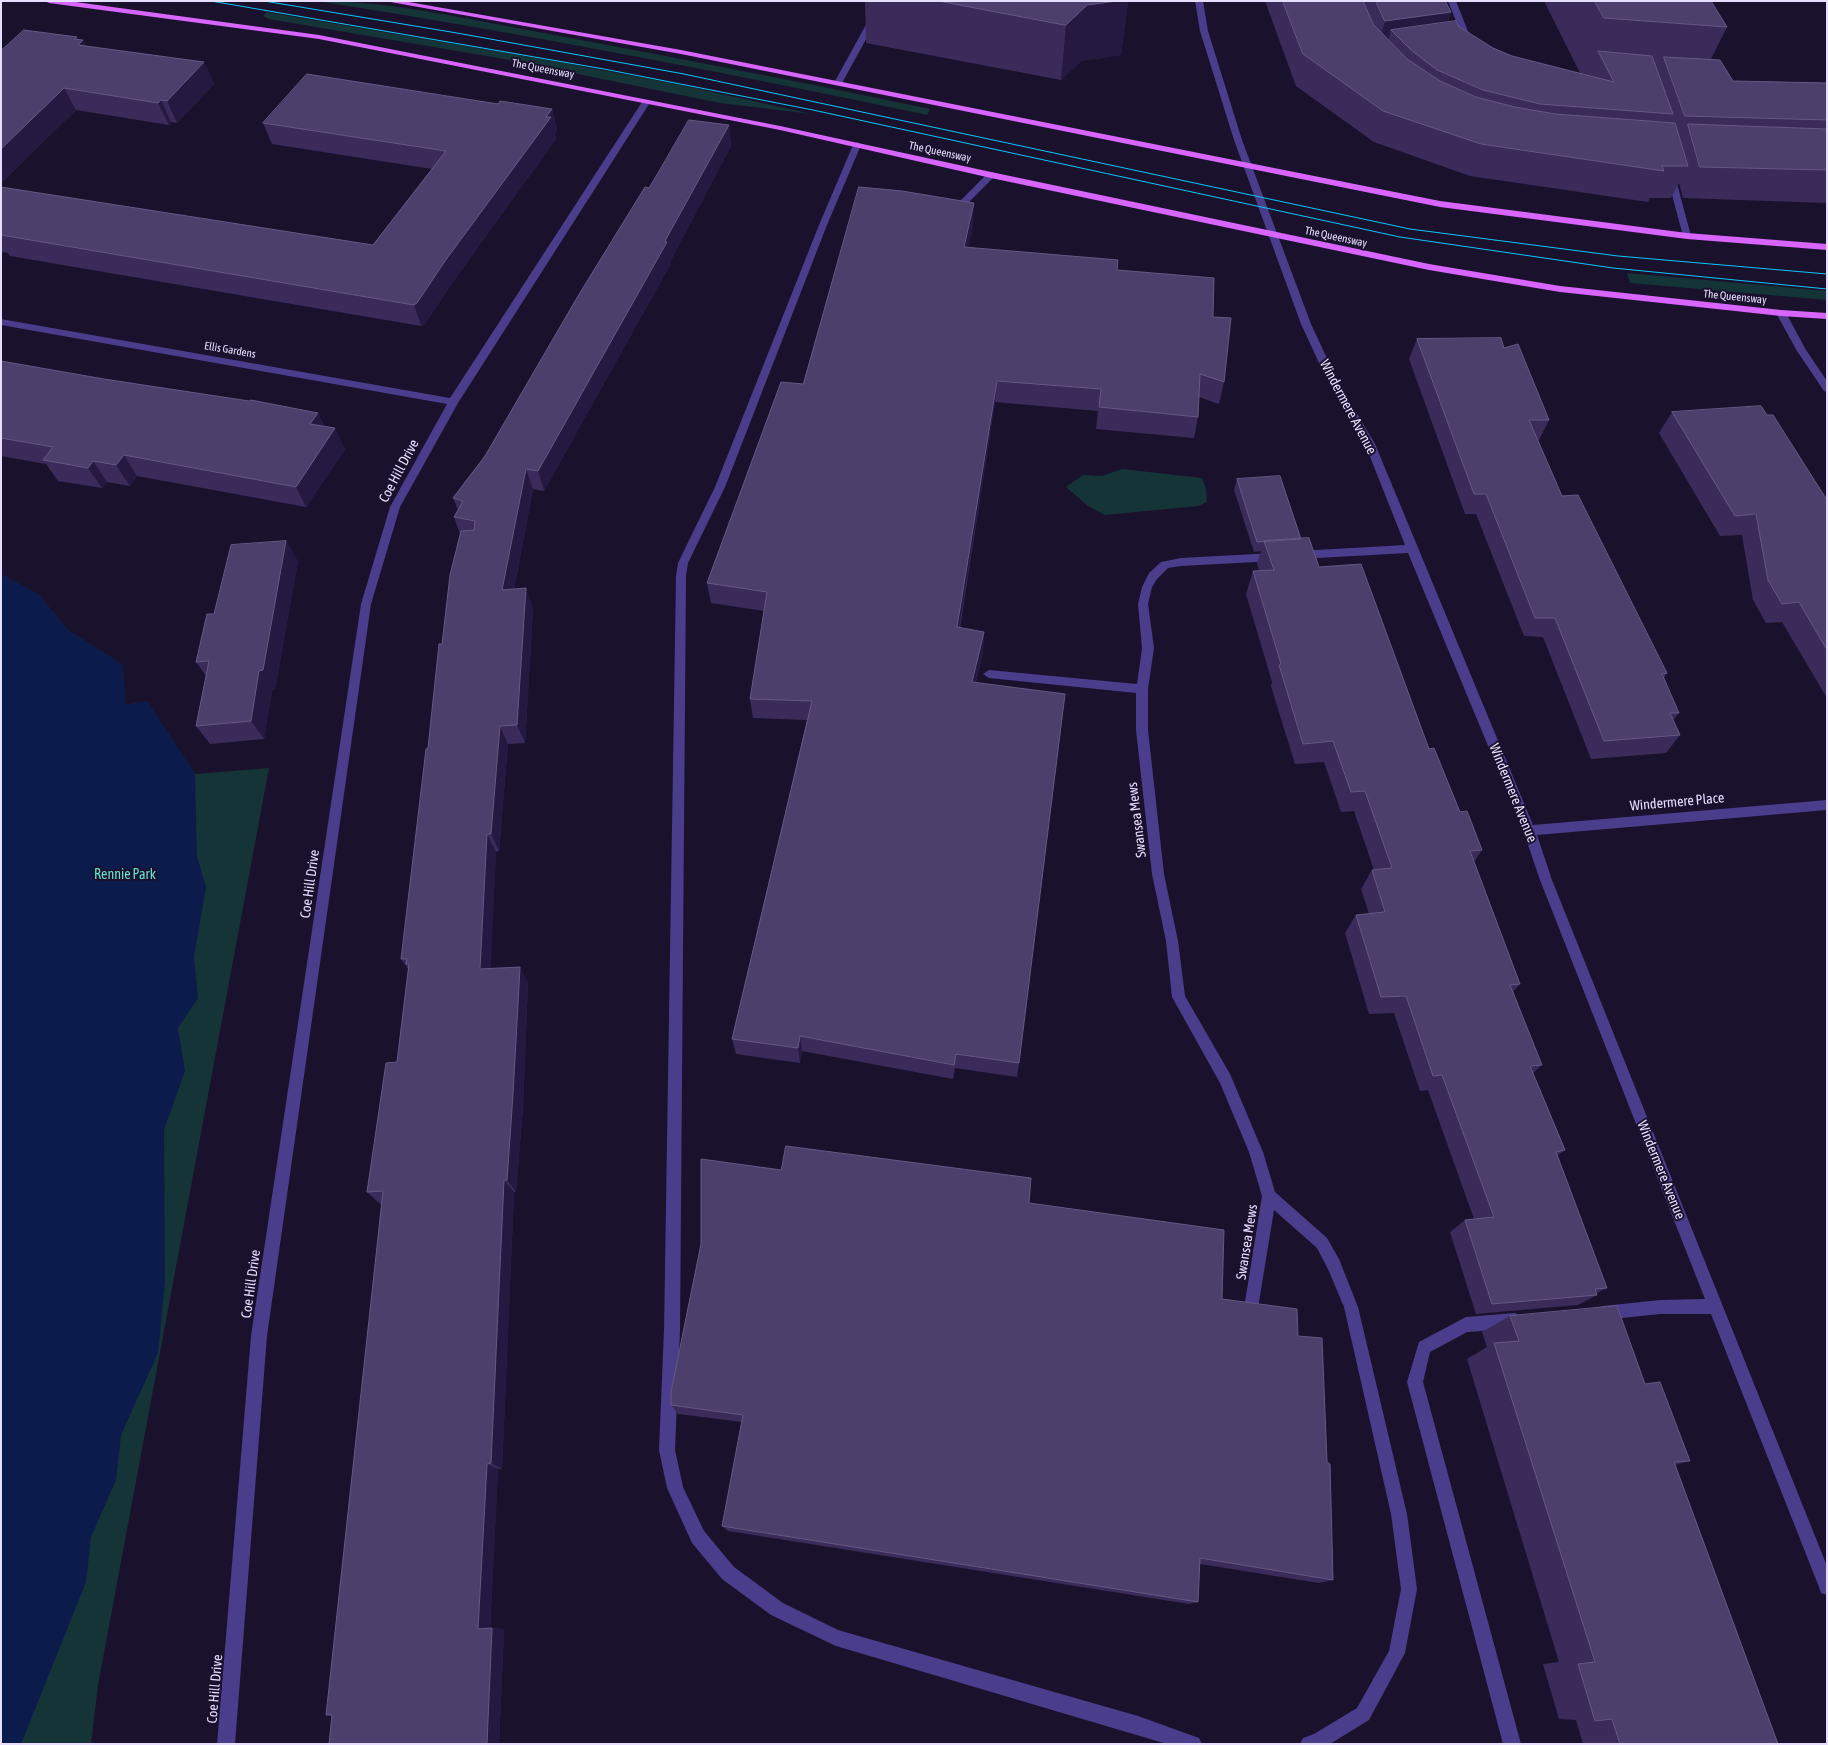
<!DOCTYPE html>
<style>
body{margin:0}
#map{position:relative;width:1828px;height:1745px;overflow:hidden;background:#1a122d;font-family:"Asap Condensed",sans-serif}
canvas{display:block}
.frame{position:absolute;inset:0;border:2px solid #e6deff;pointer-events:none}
</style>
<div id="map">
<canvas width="1828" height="1745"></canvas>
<div class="frame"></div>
</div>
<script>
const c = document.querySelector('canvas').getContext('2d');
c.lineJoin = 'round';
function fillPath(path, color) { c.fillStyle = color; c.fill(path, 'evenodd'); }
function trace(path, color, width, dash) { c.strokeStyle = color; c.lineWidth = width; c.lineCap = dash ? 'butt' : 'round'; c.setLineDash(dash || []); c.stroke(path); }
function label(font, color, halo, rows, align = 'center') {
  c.font = font + ' "Asap Condensed",sans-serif'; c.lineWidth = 4; c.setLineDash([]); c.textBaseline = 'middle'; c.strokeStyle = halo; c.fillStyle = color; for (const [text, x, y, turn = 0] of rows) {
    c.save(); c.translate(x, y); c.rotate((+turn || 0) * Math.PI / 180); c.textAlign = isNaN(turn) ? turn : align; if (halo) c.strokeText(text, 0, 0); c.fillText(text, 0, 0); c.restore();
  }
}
fillPath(new Path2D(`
 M317,1C393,1 470,20 544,33C673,57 802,82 930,109L927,115C724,72 521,33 317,1Z
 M266,12L549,60L681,85L812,114L720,103L504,59L269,19L263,16Z
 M1627,273L1827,291V300L1630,283Z
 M1122,469L1202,478L1206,489L1207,502L1198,506L1105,515L1088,506L1066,487L1083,475L1102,476Z
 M1,574L38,594L68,630L123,665L125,705L147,701L195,774L269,768L98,1685L91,1744H1Z`), '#153437');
fillPath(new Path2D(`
 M1,574L38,594L68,630L123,665L125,705L147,701L195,774L197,856L206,887L194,957L198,998L178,1028L185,1071L164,1130L165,1282L158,1353L121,1435L116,1480L91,1537L86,1582L21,1744H1Z`), '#0b1b4c');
fillPath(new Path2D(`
 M879,1H887L842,83L835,85L834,83Z
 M1195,1H1203L1208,31L1242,140L1311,324L1337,380L1375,444L1533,825L1827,800V810L1537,835L1552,880L1827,1566V1595L1821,1593L1819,1587L1711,1314H1660L1603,1320L1598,1318L1596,1313L1598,1308L1603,1306L1660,1300L1705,1299L1540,880L1523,830L1408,553L1299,559L1294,555L1299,551L1405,545L1365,444L1327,380L1301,324L1234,140L1200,31Z
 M1448,1H1456L1473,44L1472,46L1465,44Z
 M644,99L651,101L458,403L400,507L371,604L267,1336L235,1744H217L251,1336L361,604L390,507L447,404L1,325V319L450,398Z
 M857,142L861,145L827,225L725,487L688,563L686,576L680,1330L675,1450L683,1487L704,1531L734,1567L783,1603L838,1630L1138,1716L1199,1738L1202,1744H1167L836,1646L771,1615L722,1579L692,1543L667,1488L659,1450L664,1330L676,576L678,563L715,487L819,225L853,145Z
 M991,172L994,173V177L956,215H950V211L988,173Z
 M1671,173L1675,176L1691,236L1690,238H1684L1683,236L1667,176Z
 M1781,310L1786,313L1806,350L1827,381V392L1824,391L1797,351L1776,313Z
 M1274,553L1279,557L1274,561L1181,566L1168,568L1157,579L1152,587L1148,604L1154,648L1148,689V730L1164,874L1178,941L1185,996L1230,1074L1263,1152L1275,1192L1327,1238L1339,1259L1358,1307L1407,1514L1417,1589L1405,1653L1369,1720L1330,1744H1300L1303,1738L1314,1734L1357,1708L1389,1651L1401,1589L1391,1514L1344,1307L1328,1269L1317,1248L1274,1210L1259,1302L1257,1307L1252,1309L1247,1307L1245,1302L1262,1196L1249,1152L1220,1083L1172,997L1166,941L1152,874L1136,730V693L989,678L983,674L989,670L1137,684L1142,648L1138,604L1142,587L1149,573L1161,562L1181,558Z
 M1515,1313L1520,1316L1523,1321L1520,1326L1515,1329L1467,1332L1430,1352L1423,1382L1521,1744H1503L1407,1382L1419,1342L1466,1317Z`), '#4a3d8b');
fillPath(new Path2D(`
 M45,1H68L319,35L780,126L991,172L1429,264L1560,286L1781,310L1827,313V319L1781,316L1560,292L1429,270L991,178L780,130L319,39L49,3Z
 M385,1H403L681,50L1440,201L1687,233L1827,244V250L1687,239L1440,207L681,54Z`), '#d965ff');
trace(new Path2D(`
 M211,1L604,69L813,110L1400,237L1613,268L1827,289
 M264,1L457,33L684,74L1410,229L1618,256L1827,274`), '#0ac7fe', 1);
fillPath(new Path2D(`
 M865,1H1128L1121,55L1081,61L1061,80L866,43Z
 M1265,1H1445L1451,12L1448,22L1458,26L1493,48L1512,56L1580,73L1544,1H1711L1727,27L1711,59L1733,81L1827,83V203L1683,198L1679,183L1671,198H1650L1648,202L1470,176L1374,142L1296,86Z
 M77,37L78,40H83L86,46L204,62L214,84L177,123L171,122L169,125L76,110L1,183Z
 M498,104L552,109L557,130L555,133L556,139L452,283L425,324L421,326L10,256L8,253L1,252V187L373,245L432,169L272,144L263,123Z
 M729,125L731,146L671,260V263L544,491L533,489L514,589L533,608L525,743L508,744L499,851L496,852L490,969L528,982L523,1107L516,1192H514L502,1469H498L490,1628L504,1629L499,1744H329L382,1203L380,1204L367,1192L397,1062L408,969L401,959L428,748L442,644L460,534L454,517L458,510L453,498L485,456L649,188Z
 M973,226L968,247L1117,270L1213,317L1224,382L1219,404L1199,397L1198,417L1194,438L1096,429L1098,411L995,402L960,628L984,632L983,652L976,682L1019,1063L1017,1077L955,1068L953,1079L802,1051L800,1063L736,1054L732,1039L807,720L753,718L750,699L764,611L711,603L707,583L803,384Z
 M1417,339L1504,348L1549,420L1539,440H1537L1562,496L1667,673L1664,678L1679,713L1673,720L1680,735L1666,753L1591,759L1543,637L1524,636L1476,514H1465L1409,359Z
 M1,361L104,379L318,413L324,426L345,449L306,507L137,476L130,486L107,482L102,488L58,481L46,464L1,456Z
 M1672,412L1767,415L1827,500V698L1782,622L1766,623L1753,600L1742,535L1720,536L1659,433Z
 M1237,479L1301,539L1319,567L1429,749L1460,812L1482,850L1474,862L1520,984L1513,992L1542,1065L1533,1073L1565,1150L1557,1156L1607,1288L1597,1293V1295L1578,1305L1476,1314L1450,1232L1465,1220L1474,1219L1428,1090L1420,1091L1394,1013L1369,1014L1345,933L1356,915L1369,914L1361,889L1372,870H1374L1354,811L1341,812L1324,762L1295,764L1271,686L1272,682L1246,594L1253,571H1259L1257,564L1261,551L1254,552L1234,490Z
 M298,561L275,689L272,690L264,739L210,744L196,726L206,676L196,662L214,614Z
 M1029,1203L1222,1299L1298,1336L1327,1462L1333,1580L1319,1583L1200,1564L1198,1602L1189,1604L728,1531L722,1526L742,1422L678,1414L671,1405Z
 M1510,1316L1645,1384L1690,1461L1675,1465L1778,1744H1583L1576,1720L1559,1719L1543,1664L1559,1662L1467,1359L1487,1347L1482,1332Z`), '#3b2b5a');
fillPath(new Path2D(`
 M1117,1H1128L1121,55L1081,61L1061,80L1066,25L1087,5Z
 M1451,12L1441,44L1391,30L1385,52L1376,53L1385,21Z
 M77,37L80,43L83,40L94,62L89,66L74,39Z
 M204,62L214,84L177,123L167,101Z
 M64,88L76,110L1,183V149Z
 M161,100L171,122L169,125L158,103Z
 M552,109L557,130L555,133L556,139L452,283L425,324L421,326L414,305Z
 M729,125L731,146L671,260V263L544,491L538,471L665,241Z
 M974,203L973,226L963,269L964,247Z
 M997,381L995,402L956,647L957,627Z
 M318,413L327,434L310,424Z
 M335,428L345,449L306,507L296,487Z
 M124,455L137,476L130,486L116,465Z
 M93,461L107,482L102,488L88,468Z
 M526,469L533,489L510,609L502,590Z
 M286,541L298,561L275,689L272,690L264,739L251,721L259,671Z
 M526,588L533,608L525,743L517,725Z
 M984,632L983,652L971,701L972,682Z
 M500,726L508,744L499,851L491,834Z
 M487,834L496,852L490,985L480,969Z
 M520,967L528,982L523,1107L516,1192L507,1180Z
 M800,1036L802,1051L800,1063L798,1048Z
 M504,1180L514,1192L502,1469L491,1463Z
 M487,1464L498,1469L490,1631L478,1629Z
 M492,1628L504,1629L499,1744H487Z`), '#261941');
const building = new Path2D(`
 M939,1H1117L1087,5L1066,25Z
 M1283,1H1363L1373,24L1407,59L1440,81L1476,97L1515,107L1555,114L1675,123L1688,166H1662L1664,171L1481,144L1383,111L1303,54Z
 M1376,1H1445L1451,12L1385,21Z
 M1595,1H1711L1727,27L1604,18Z
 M1456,21L1458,26L1493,48L1512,56L1614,82L1598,51L1652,56L1673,114L1540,104L1483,90L1437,70L1411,50L1391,30Z
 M24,30L77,37L74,39L83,40L78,45L204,62L167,101L161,100L158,103L64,88L1,149V51Z
 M1664,57L1720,60L1733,81L1827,83V120L1685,116Z
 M307,74L498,104L500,101L552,109L546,117H551L445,261L417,303L414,305L1,235V187L373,245L446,151L263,123Z
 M689,120L729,125L665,241L667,242L538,471L526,469L502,590L526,588L517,725L500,726L491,834H487L480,969L520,967L513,1094L507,1180H504L491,1463L487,1464L478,1629L492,1628L487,1744H329L332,1715H326L383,1191L367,1192L386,1063L397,1062L409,964H406L407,959H401L426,749L428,748L439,644H442L450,575L461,531L474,530L475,521L454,517L463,501L453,498L485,456L578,296L645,187L649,188L658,173Z
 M1688,124L1827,129V170L1700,167Z
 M859,187L902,191L974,203L964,247L1118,260L1117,270L1214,278L1213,317L1231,318L1224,382L1200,374L1198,417L1099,407L1101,389L997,381L957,627L984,632L972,682L1065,694L1019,1063L956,1054L954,1065L800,1036L798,1048L732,1039L812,701L750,699L767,592L707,583L781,382L803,384Z
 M1501,338L1504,348L1518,344L1549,420H1529L1562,496L1578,495L1667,673L1662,674L1679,713H1670L1680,735L1604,741L1555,618H1535L1486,494H1474L1417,339Z
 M1,361L104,379L249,401L251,400L318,413L310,424L335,428L296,487L124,455L116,465L93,461L88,468L43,460L53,447L1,438Z
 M1761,406L1767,415H1773L1827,500V650L1799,602L1782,604L1768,580L1756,514L1735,516L1672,412Z
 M1280,476L1301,539L1257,542L1237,479Z
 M1309,538L1319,567L1361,564L1429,749L1434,748L1460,812L1467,811L1482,850L1470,851L1520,984L1510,985L1542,1065L1530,1066L1565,1150L1556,1152L1607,1288L1595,1289L1597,1295L1492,1304L1465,1220L1494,1217L1442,1075L1433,1076L1406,996L1381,997L1356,915L1385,912L1372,870L1392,868L1365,791L1351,792L1333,741L1303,744L1279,665L1281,664L1253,571L1274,570L1264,541Z
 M286,541L263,670L259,671L251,721L196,726L209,661L196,662L207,614H214L231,545Z
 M786,1146L1031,1178L1029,1203L1224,1230L1222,1299L1297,1309L1298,1336L1322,1338L1327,1462L1330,1464L1333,1580L1200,1558L1198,1602L722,1526L743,1415L671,1405V1392L701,1244V1159L781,1170Z
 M1617,1306L1645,1384L1660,1382L1690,1461L1674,1462L1778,1744H1620L1612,1719L1595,1721L1578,1664L1595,1662L1494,1343L1519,1341L1510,1316Z`);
fillPath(building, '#4d3f6c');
trace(building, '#655883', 1);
label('11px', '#e6deff', '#1a122d', [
 ["The Queensway",543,69,11],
 ["The Queensway",940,152,12],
 ["The Queensway",1336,237,12],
 ["The Queensway",1735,297,6],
 ["Ellis Gardens",230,350,10]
]);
label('14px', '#e6deff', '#1a122d', [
 ["Windermere Avenue",1348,407,62],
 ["Coe Hill Drive",399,471,-62],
 ["Windermere Avenue",1513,793,68],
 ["Windermere Place",1677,802,-5],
 ["Swansea Mews",1137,820,-97],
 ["Coe Hill Drive",310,884,-82],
 ["Windermere Avenue",1661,1170,68],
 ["Swansea Mews",1247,1242,-81],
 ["Coe Hill Drive",251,1284,-82],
 ["Coe Hill Drive",215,1689,-85]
]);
label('14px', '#67e1d2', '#1a122d', [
 ["Rennie Park",125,875]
]);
</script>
